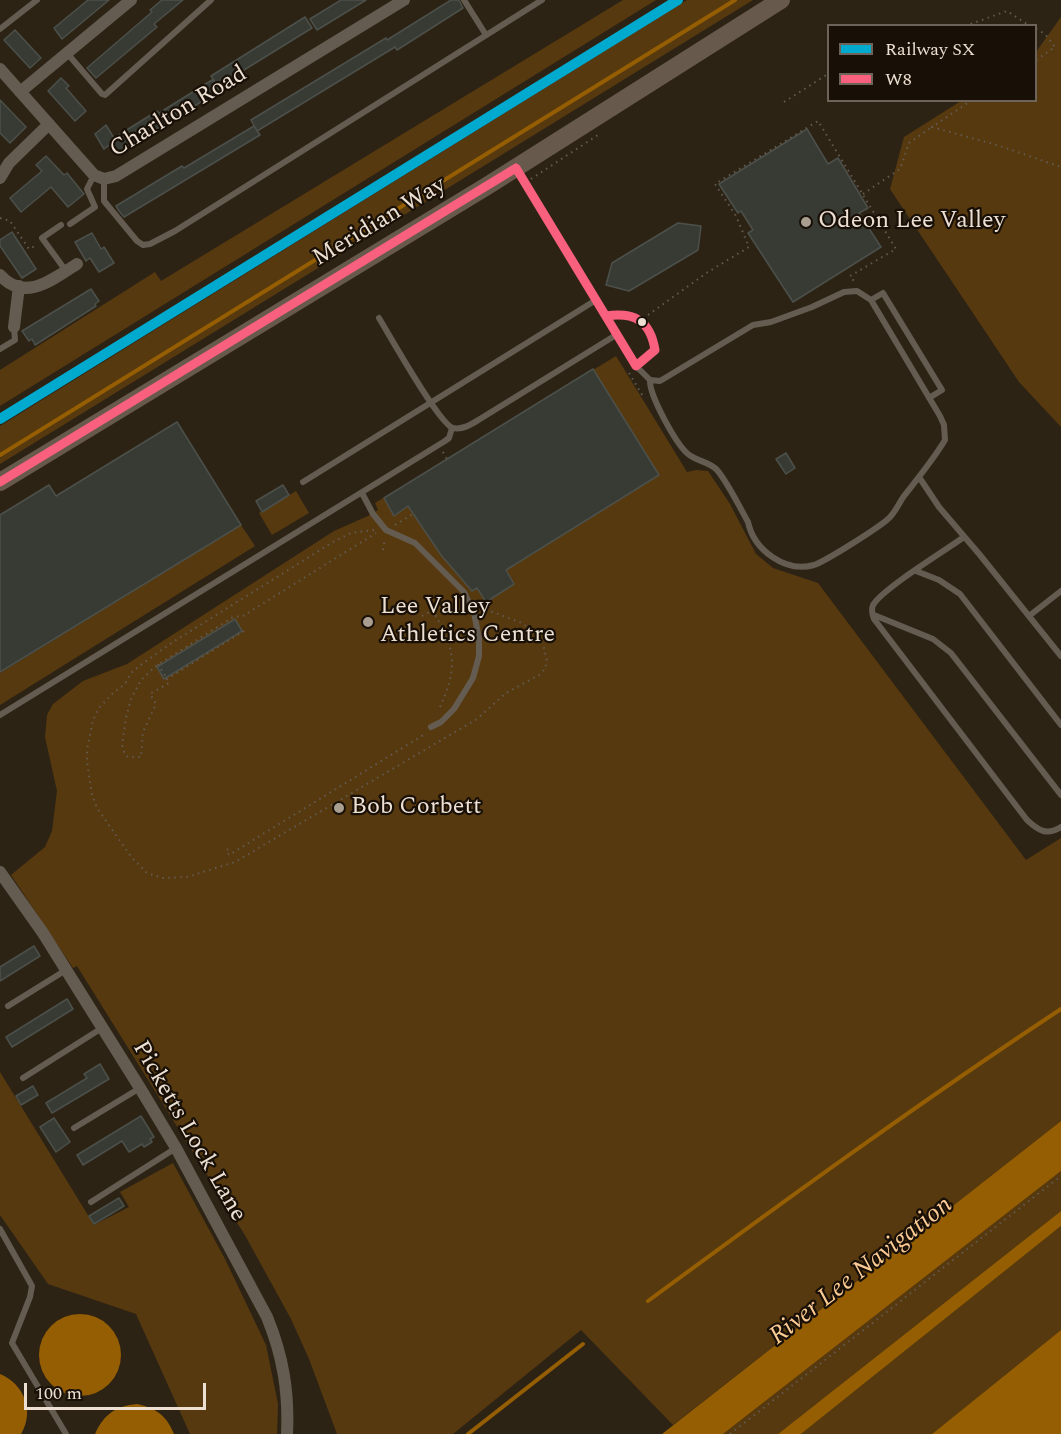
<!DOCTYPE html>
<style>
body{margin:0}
#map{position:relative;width:1061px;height:1434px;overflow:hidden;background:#2d2315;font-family:Spectral,serif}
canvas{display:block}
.legend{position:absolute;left:827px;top:24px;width:210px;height:78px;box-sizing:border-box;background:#180f06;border:2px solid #6d6358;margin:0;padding:8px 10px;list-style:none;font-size:18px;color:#ede0d2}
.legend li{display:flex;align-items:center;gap:12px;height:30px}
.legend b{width:30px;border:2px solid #6d6358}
.scale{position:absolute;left:24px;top:1383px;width:182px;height:27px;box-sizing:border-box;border:3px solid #ede0d2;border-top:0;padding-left:8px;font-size:18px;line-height:21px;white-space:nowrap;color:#ede0d2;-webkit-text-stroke:4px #180f06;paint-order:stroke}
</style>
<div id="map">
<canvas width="1061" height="1434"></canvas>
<ul class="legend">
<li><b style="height:8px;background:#00a9ce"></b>Railway SX</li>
<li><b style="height:8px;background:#f8607d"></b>W8</li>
</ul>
<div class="scale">100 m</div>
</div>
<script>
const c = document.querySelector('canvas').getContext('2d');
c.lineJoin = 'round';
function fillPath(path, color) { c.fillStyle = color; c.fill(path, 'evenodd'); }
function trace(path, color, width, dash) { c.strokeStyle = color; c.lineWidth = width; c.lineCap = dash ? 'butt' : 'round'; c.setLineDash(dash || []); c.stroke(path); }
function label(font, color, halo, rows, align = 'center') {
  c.font = font + ' Spectral,serif'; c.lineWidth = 4.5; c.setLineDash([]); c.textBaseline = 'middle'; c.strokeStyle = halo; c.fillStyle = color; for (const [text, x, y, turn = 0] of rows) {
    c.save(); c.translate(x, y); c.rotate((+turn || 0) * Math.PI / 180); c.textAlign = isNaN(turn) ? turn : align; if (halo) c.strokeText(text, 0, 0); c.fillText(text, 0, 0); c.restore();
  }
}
fillPath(new Path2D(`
 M623,0H656L0,406V370L155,272L161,281Z
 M687,0H753L0,464V426Z
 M1061,17V427L1019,382L890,189L904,137L961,101L1036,100V52Z
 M616,356L687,472L696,470L708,471L730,504L756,554L773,568L818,583L1026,860L1061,838V1121L673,1425L581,1330L453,1434H337L309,1359L291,1319L246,1237L77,966L73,968L11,875L45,847L52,831L57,791L45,737L47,715L53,704L83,681L127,664L334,531L368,516L378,510L375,503Z
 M296,491L309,513L272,535L259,513Z
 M241,525L255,546L0,705V673Z
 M0,1072L94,1225L129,1207L120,1192L173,1163L225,1259L266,1345L278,1404L277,1434H190L136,1314L48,1284L0,1215Z
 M1061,1171V1211L778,1434H723Z
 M1061,1226V1330L932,1434H801Z`), '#57390f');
fillPath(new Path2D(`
 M1061,1121V1171L723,1434H662Z
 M1061,1211V1226L801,1434H778Z
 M39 1355a41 41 0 1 1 82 0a41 41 0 1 1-82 0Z
 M1061,1330V1434H932Z
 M0,1374C24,1384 35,1411 21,1434H0Z
 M137,1404C156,1408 167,1416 174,1434H95C104,1414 116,1406 137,1404Z`), '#955e02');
trace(new Path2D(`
 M0,455L735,0
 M648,1301C784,1201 920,1102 1061,1009
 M468,1434L583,1344`), '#955e02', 4);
const building = new Path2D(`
 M88,0H109L62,39L54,28Z
 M162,0H183L154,24L157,27L96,78L87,68L152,12L150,10Z
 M341,0H366L317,30L310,19Z
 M451,0H459L463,8L397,50L395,47L257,131L251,120L386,38L387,40Z
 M305,17L312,28L218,86L211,76Z
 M15,30L41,58L30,68L4,40Z
 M61,78L69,86L66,88L86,111L75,121L48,91Z
 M212,80L219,91L119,152L112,143L104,149L95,134L106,125L114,138L157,111L159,113Z
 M0,100L26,127L10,143L0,133Z
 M254,126L260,135L124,217L119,211L116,206L182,166L184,168Z
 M807,129L828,164L838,158L868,208L859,213L881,247L793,302L748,233L753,230L741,211L738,213L719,184Z
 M46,156L64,175L67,173L84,194L68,207L51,187L21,212L10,198L42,171L36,165Z
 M678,223L701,226L698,250L629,291L606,285L612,263Z
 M12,232L36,269L22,278L0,246V240Z
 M92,233L101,249L104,247L114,263L99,272L90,258L86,261L75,242Z
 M91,289L99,301L95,304L96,306L35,345L32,339L29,341L22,331Z
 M593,369L659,475L506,570L514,584L486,602L477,588L472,591L441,555L408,506L394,516L384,498Z
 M177,422L241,525L0,672V515L49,485L56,496Z
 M786,453L795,468L786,474L776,459Z
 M283,485L289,495L262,512L256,501Z
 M235,619L242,631L164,679L157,667Z
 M34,946L40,956L0,981V967Z
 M67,999L73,1009L12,1047L6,1037Z
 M100,1064L109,1079L52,1113L46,1103L87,1078L84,1074Z
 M33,1086L38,1095L21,1105L16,1096Z
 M141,1116L154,1137L150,1139L152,1142L144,1147L142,1144L129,1152L122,1141L83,1165L77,1155Z
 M54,1118L70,1142L56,1152L40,1127Z
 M119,1198L124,1206L94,1224L89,1216Z`);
fillPath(building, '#383b34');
trace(building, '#4c504a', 1.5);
trace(new Path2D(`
 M965,26L1007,11L1030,26
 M1036,29L1045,34L1055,47L1036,60
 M972,100L932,127L1000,146L1061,167
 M784,102L828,74
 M531,179L601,133
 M863,194L900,169L909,143L932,127
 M0,218L10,221L29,249L37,245
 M648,315L708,272L749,247L736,216L715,184L818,121L896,249L850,276L854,281
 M629,373L644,398
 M443,452L447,459
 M395,525L413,514
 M374,530L351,533L333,542L173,642L142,664L131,673L125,684L113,693L99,708L93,720L87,749V762L92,795L97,808L132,858L147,873L163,878L187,877L235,862L477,719L506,693L539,675L545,669L547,661L543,644L536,634L522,623L482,608
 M383,550L385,539
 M432,610C457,649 458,670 438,711
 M422,616L456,597
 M244,631L167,679L169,683L150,694L156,704L143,732L141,757H128L125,755L122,745L126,718L131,699L141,680L156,666L233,617L243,616L376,533
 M158,664L167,679
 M228,849L226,851L229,855L425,734
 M730,1434L1061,1176`), '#635a50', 2, [1.5, 4.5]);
trace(new Path2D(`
 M464,0L486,35
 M0,29L37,0
 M67,53L102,94L105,95L211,0
 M516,169L636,366L650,380L660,381L753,325L771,322L812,307L844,292L857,291L871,300L940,416L944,425L945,440C933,460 918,478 904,496C899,503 895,513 888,519C878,528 826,561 814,565C785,573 754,550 748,522C739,506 728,483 717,470C710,462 696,461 688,454C676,444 649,395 650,380
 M104,179V201L137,241L143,245L150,244L175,231L542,0
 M70,224L95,207L87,189L94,175
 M61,225L42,238L66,271
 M871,300L883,293L942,390L929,398
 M606,316C628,313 635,311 648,331C652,338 654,342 655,350L636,366
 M379,318C390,336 439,424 453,428C463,430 472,424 480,419L616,335
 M0,349L15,340L14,327
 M919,477L939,507L980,555L1061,656
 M303,482L596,300
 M362,493L373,514L386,530L415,543L464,592L474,613L479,638V656L473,678L454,709L441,722L431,727
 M964,537C946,550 882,589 873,605C871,610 872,614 874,619L1027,820C1039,831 1047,836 1061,827
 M916,571L939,580L960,594L1061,725
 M874,615L933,639L951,653L1061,795
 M1029,616L1061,591
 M0,715L445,441L449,438L452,428
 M8,1006L66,970
 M23,1078L102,1028
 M74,1128L140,1088
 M91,1202L176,1148
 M0,1229L32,1286L30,1297L12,1343L66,1434`), '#655c51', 6);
trace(new Path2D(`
 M0,69L94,175L104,179L116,176L404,0
 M20,92L131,0
 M0,178L9,163L49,124
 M0,275C25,303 53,279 77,264
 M14,327L19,286
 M0,872L43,933L140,1088L176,1148L267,1317C283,1356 289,1392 287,1434`), '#655c51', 12);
trace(new Path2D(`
 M0,482L487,186L781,0`), '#675a4c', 18);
trace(new Path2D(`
 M516,168L636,366L655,350C650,320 634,312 606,316
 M0,482L516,168`), '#f8607d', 9);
trace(new Path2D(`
 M0,419L678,0`), '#00a9ce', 10);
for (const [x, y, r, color] of [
 [806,222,6,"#aa9e90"],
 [642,322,5,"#ede0d2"],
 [368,622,6,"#aa9e90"],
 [339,808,6,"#aa9e90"]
]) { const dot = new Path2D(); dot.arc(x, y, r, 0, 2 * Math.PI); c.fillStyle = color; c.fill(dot); trace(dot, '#180f06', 2); }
label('24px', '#ede0d2', '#180f06', [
 ["Charlton Road",179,113,-31],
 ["Meridian Way",380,223,-31],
 ["Picketts Lock Lane",188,1132,60]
]);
label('24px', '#ede0d2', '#180f06', [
 ["Odeon Lee Valley",818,222],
 ["Lee Valley",380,608],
 ["Athletics Centre",380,636],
 ["Bob Corbett",351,808]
], 'left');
label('italic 26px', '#fccb94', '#180f06', [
 ["River Lee Navigation",862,1272,-38]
]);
</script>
